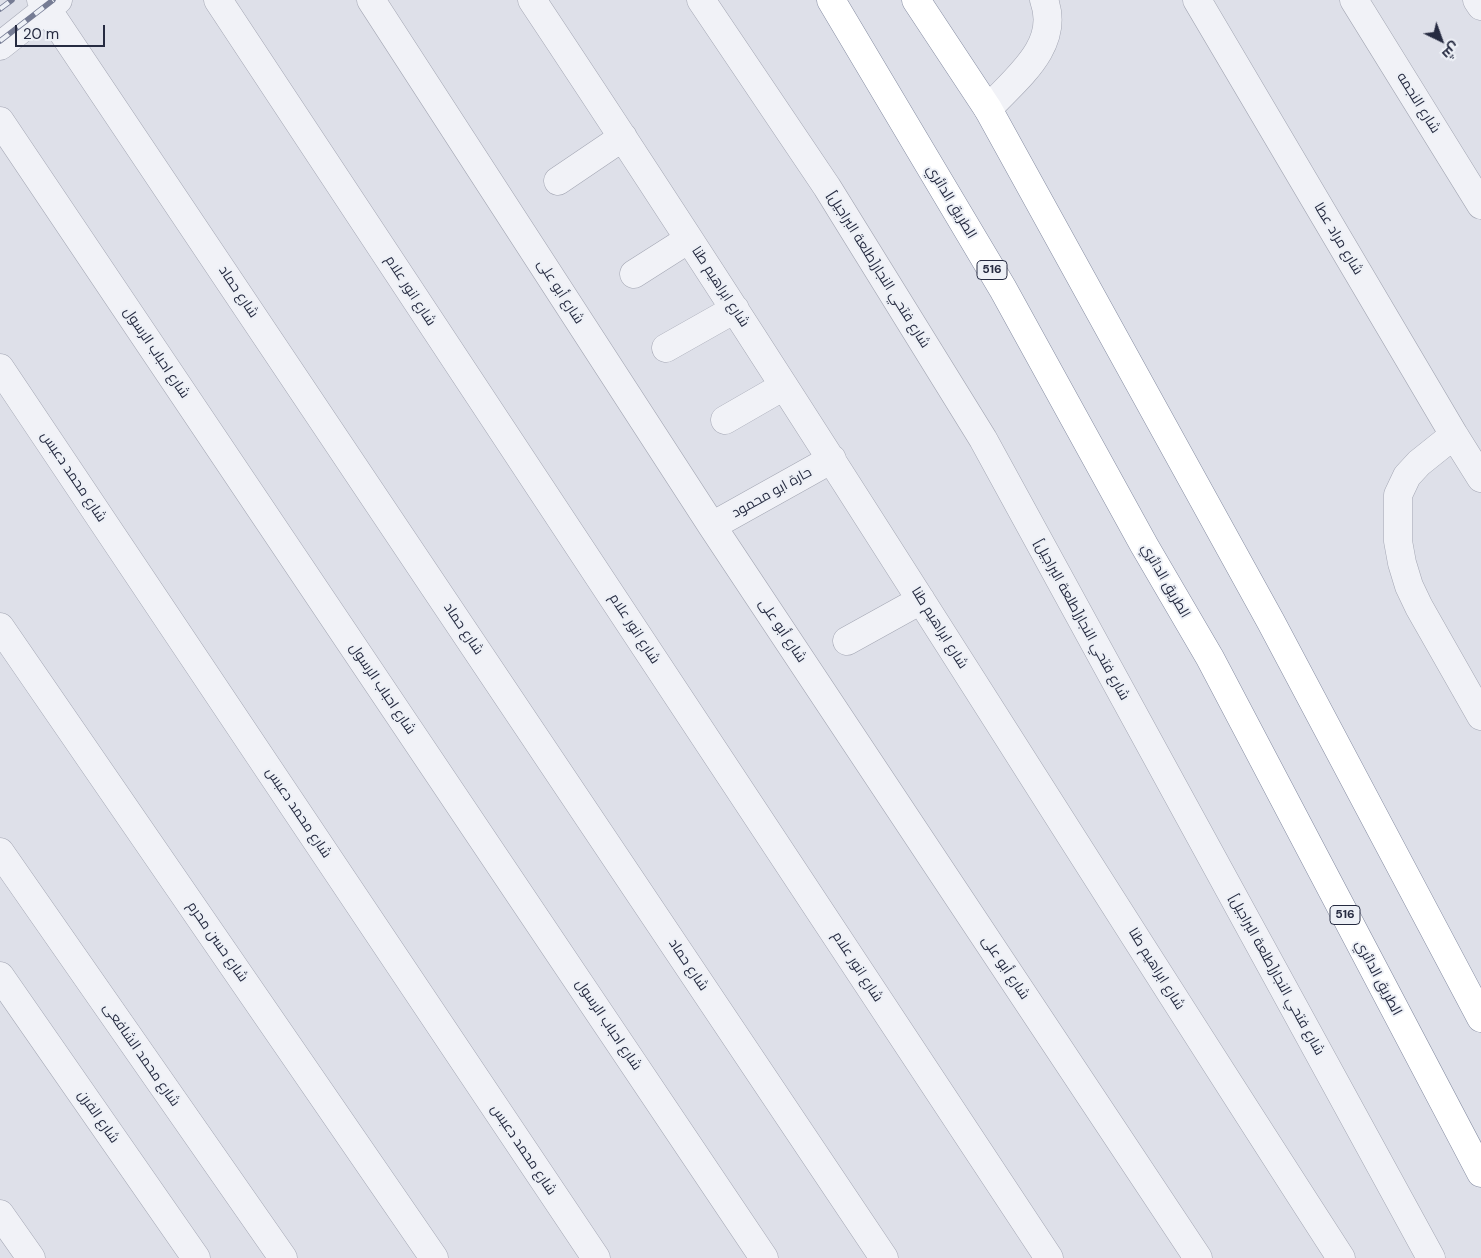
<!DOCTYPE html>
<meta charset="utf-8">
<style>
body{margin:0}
#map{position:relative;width:1481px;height:1258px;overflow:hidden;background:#dee0e9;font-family:"DM Sans",Cairo,sans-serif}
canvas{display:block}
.north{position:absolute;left:1416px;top:15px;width:50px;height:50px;-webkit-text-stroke:4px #edf0f6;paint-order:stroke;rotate:138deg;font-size:14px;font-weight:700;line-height:20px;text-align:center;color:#262b41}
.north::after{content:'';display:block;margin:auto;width:18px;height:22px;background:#262b41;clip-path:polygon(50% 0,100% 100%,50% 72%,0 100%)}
.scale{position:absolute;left:15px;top:25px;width:90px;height:22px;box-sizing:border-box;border:2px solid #262b41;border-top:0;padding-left:6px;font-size:15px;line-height:18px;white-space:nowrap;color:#262b41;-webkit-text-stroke:4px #edf0f6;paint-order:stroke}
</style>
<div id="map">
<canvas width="1481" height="1258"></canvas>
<div class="north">ش</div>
<div class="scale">20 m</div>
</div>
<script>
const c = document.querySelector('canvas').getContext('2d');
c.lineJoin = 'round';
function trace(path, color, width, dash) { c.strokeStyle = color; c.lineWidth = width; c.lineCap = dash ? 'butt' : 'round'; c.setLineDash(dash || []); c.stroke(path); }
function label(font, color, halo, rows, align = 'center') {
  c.font = font + ' "DM Sans",Cairo,sans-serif'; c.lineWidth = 4; c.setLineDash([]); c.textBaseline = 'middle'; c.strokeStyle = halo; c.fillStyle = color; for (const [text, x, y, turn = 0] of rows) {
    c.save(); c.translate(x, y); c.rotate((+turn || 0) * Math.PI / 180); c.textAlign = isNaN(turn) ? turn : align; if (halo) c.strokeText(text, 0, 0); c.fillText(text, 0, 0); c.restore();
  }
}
const minor = new Path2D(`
 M41,0L884,1258
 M218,0L1049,1258
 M371,0L712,526L1198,1258
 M532,0C808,415 1070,839 1341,1258
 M701,0L827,187L983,439L1431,1258
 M1197,0L1454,435L1481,478
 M1354,0L1481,205
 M1477,0L1481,6
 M0,46L58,0
 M988,109C1015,79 1061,46 1044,0
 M0,121L764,1258
 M558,181L623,137
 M634,274L689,239
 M666,348L735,309
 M0,368L596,1258
 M725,420L784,386
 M1454,435L1419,463L1407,476L1398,495V541L1402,563L1409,586L1419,607L1481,716
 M712,526L832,459
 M0,627L434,1258
 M847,641L921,600
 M0,852L283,1258
 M0,976L196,1258
 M0,1214L31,1258`);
const highway = new Path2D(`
 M831,0L1003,289L1144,545L1210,658L1481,1173
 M916,0L988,109L1271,622L1481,1018`);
trace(minor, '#a3a6b3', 29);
trace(highway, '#848ba1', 29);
trace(minor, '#f1f2f7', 28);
trace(highway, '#fff', 28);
const rail = new Path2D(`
 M0,9L12,0
 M0,41L53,0`);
trace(rail, '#767c94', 5.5);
trace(rail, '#edf0f6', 4, [11]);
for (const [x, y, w] of [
 [992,270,30],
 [1345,915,30]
]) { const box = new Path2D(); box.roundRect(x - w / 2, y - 9.5, w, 19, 4); c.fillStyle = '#edf0f6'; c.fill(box); trace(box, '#262b41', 1); }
label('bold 12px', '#262b41', null, [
 ["516",992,270],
 ["516",1345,915]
]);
label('14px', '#262b41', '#edf0f6', [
 ["شارع النجمه",1418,103,58],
 ["الطريق الدائري",951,202,59],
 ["شارع مراد عطا",1338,239,59],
 ["شارع فتحي النجار[طلعة البراجيل]",878,270,58],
 ["شارع ابراهيم طنا",720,287,57],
 ["شارع انور علام",410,291,57],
 ["شارع حماد",238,292,56],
 ["شارع أبو على",560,292,57],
 ["شارع احباب الرسول",156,353,56],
 ["شارع محمد دعبس",73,477,56],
 ["حارة ابو محمود",772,493,-29],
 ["الطريق الدائري",1165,581,60],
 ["شارع فتحي النجار[طلعة البراجيل]",1081,620,61],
 ["شارع ابراهيم طنا",939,628,58],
 ["شارع حماد",463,629,56],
 ["شارع انور علام",634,629,57],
 ["شارع أبو على",782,631,56],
 ["شارع احباب الرسول",382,689,56],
 ["شارع محمد دعبس",298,813,56],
 ["شارع حسن محرم",217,942,55],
 ["شارع حماد",688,965,56],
 ["شارع انور علام",857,967,57],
 ["شارع أبو على",1005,968,56],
 ["شارع ابراهيم طنا",1156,969,58],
 ["شارع فتحي النجار[طلعة البراجيل]",1276,975,61],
 ["الطريق الدائري",1378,978,62],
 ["شارع احباب الرسول",608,1025,56],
 ["شارع محمد الشافعى",141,1055,55],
 ["شارع الفرن",98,1117,55],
 ["شارع محمد دعبس",523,1150,56]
]);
</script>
